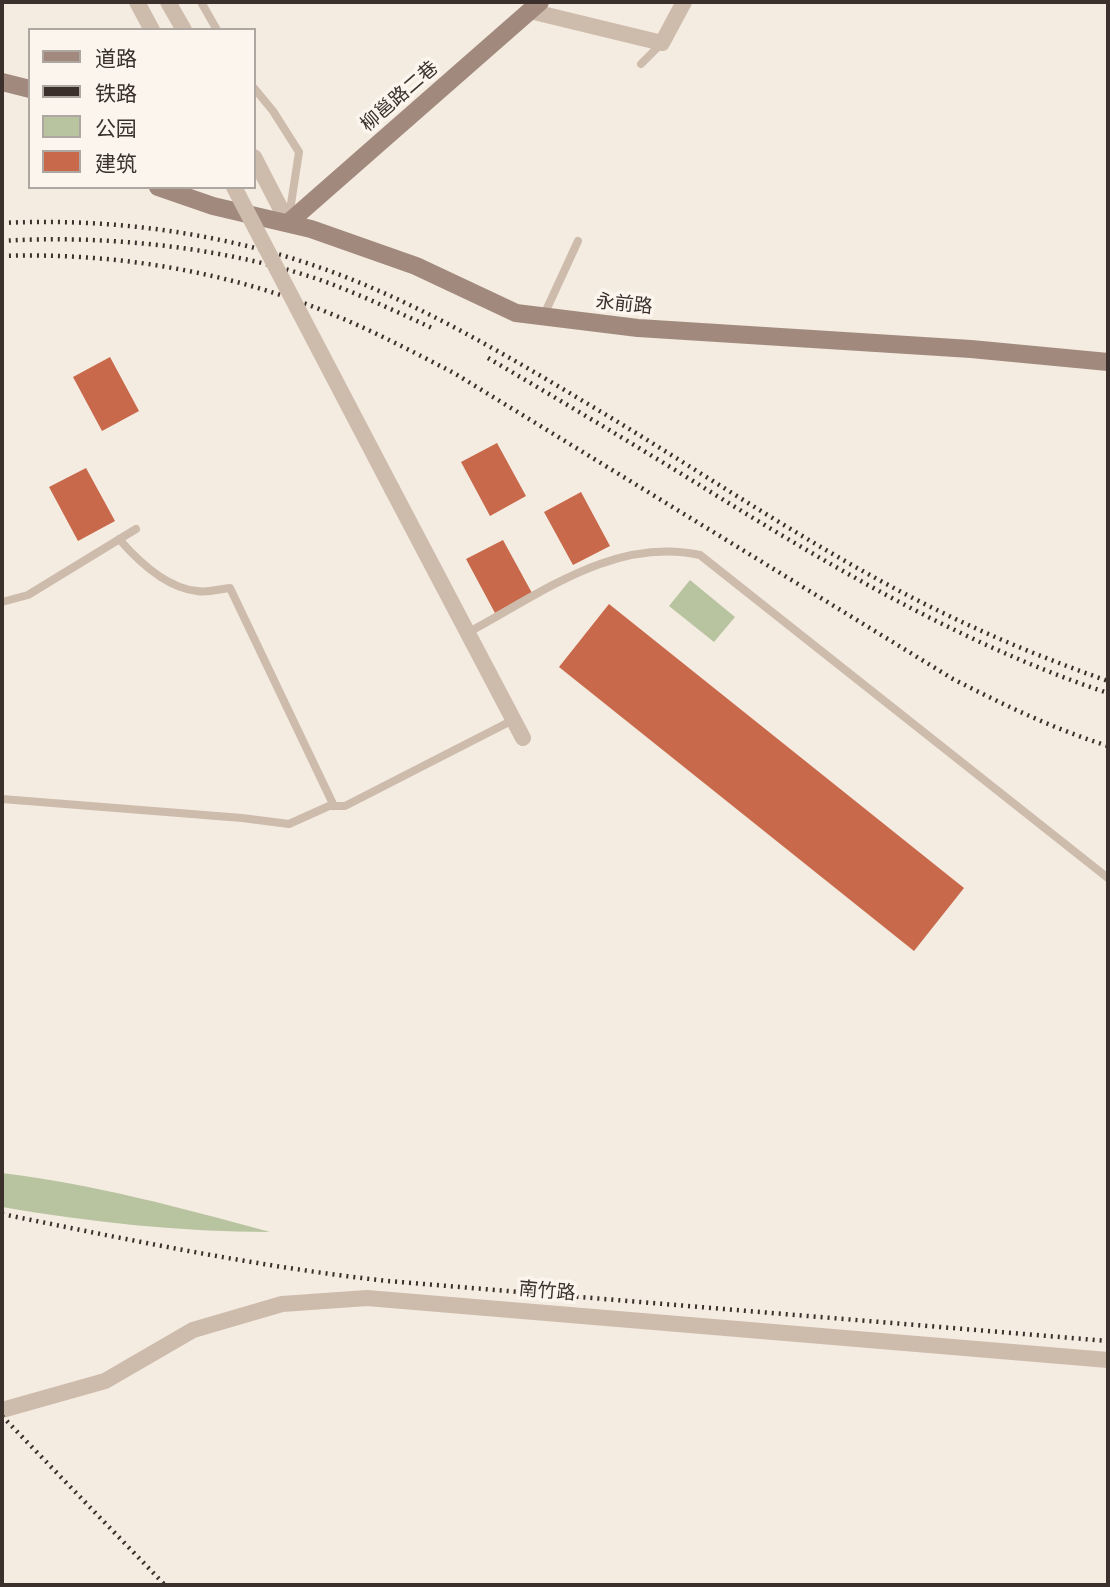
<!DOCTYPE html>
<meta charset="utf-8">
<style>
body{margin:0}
#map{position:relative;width:1110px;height:1587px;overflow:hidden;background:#f4ebe1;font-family:"Varela Round","Noto Sans SC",sans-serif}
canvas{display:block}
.frame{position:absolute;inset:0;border:4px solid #3b302b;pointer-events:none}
.legend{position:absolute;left:28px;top:28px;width:228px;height:161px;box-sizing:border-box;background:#fbf5ee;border:2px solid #aea6a0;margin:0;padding:9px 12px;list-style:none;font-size:21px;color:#3b302b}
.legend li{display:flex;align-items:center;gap:14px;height:35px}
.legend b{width:35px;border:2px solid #aea6a0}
</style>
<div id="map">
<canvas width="1110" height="1587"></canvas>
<div class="frame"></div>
<ul class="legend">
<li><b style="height:9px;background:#a18a7d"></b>道路</li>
<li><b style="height:9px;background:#3b302b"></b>铁路</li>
<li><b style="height:19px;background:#b8c4a0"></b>公园</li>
<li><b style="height:19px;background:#c8694b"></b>建筑</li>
</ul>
</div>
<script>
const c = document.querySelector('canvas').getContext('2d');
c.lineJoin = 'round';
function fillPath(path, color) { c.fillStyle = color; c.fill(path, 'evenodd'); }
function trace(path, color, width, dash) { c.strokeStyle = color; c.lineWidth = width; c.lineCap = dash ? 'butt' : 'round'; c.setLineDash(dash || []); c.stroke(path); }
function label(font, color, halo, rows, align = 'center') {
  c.font = font + ' "Varela Round","Noto Sans SC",sans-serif'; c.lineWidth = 7; c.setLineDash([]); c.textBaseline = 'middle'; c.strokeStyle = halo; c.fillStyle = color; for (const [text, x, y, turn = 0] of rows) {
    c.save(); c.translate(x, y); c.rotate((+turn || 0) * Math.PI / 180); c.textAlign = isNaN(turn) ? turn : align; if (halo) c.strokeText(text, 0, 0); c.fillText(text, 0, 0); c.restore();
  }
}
fillPath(new Path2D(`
 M690,580L735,617L714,642L669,606Z
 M2,1173C93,1184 182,1208 270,1232C181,1232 90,1222 2,1207Z`), '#b8c4a0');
fillPath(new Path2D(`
 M110,357L139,411L102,431L73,377Z
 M497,443L526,496L490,516L461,462Z
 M86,468L115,521L78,541L49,487Z
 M581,492L610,546L573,565L544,512Z
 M503,540L532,593L495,613L466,559Z
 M609,604L964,888L914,951L559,667Z`), '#c8694b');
trace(new Path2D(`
 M201,2L217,30
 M641,64L662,43
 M254,88L273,111L299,152L289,217
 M543,317L578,241
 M119,539C138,561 167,588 197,591C207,593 220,589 230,588L334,806
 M2,602L28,595L136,529
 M467,633C539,595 614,536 700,555L1108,878
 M2,799L242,818L289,824L329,806H345L513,720`), '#cdbbac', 8);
trace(new Path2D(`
 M137,2L152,30
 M168,2L184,30
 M530,11L662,43L684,2
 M254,157L288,223
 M392,489L523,738
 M2,1410L105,1381L193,1330L282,1304L367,1298L1108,1360`), '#cdbbac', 16);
trace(new Path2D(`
 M2,82L30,89
 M158,187L213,206L311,229L416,266L516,313L638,328L971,349L1108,362
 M288,223L540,2`), '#a18a7d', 18);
trace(new Path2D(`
 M2,223C98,218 199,230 291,258C406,293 511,358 613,419C720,484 826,556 939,611C994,638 1051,661 1108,681
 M2,241C105,234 237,248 334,285C367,298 400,313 432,328
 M2,256C111,252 228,271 329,313C372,330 413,352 454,373L953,679C1004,705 1054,729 1108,746
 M488,358C556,398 625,439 693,481C825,563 960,644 1108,693
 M2,1214C130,1240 258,1267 388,1281L1108,1341
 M2,1416L165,1585`), '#3b302b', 4.5, [2, 5]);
trace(new Path2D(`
 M234,187L392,489`), '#cdbbac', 16);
label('19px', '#3b302b', '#fbf5ee', [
 ["柳邕路二巷",400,97,-41],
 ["永前路",624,305,6],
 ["南竹路",547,1292,5]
]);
</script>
